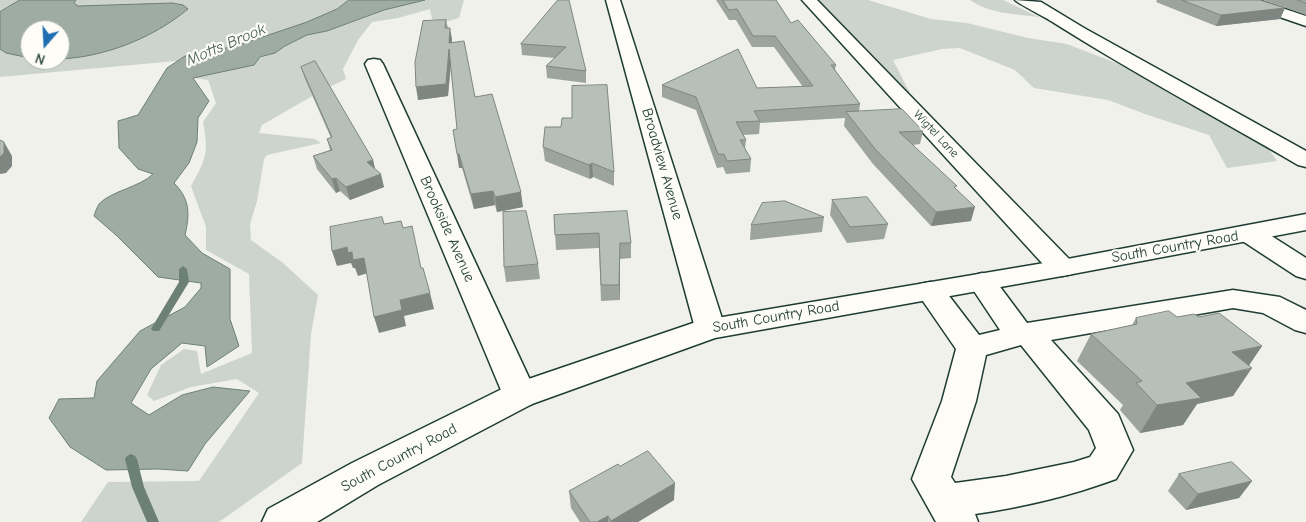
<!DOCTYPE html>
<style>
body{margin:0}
#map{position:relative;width:1306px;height:522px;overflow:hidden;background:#f0f1eb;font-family:"Comic Neue",sans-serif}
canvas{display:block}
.north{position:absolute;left:20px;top:20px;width:50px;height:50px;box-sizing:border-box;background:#fdfcf7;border:1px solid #a4b0a9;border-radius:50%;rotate:199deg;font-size:14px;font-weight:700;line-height:20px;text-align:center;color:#1f3d34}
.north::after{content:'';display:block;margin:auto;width:18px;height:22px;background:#1f6fb2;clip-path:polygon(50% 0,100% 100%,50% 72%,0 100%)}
</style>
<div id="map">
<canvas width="1306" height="522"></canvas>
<div class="north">N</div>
</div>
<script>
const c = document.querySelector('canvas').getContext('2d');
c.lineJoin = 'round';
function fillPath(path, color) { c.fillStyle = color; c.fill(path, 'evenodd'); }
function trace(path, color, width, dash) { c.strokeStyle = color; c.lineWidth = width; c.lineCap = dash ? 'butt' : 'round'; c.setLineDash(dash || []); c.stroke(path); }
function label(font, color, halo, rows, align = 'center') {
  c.font = font + ' "Comic Neue",sans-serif'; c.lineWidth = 4.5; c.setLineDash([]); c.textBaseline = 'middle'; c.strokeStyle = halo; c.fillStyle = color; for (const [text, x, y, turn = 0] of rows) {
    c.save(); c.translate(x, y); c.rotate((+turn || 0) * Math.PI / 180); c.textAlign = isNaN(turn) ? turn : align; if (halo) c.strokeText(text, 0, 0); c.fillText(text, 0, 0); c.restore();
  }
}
fillPath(new Path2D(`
 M0,0H414L169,73L176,61L0,77ZM30,30H60V60H30Z
 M425,0H464L459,18L441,23L432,19L430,9L398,18L372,22L358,40L343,69L346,79L321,91L262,125L259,133L315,139L321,143L267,155L264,159L257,201L250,224L251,240L283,263L318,295L311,334L302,463L219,522H81L108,482L199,481L259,393L237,379L191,387L154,401L147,395L161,365L184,349L197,351L201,374L252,353L249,274L206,250V227L191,186C206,159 209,153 203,122L216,103L208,80L193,78L219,72L275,53L285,46L307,35L327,31L384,10Z
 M816,0H868L931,19L967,23L1028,38L1067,44L1116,63L1263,141L1277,161L1227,168L1209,135L1145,114L1108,100L1034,88L1015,70L960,48L942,49L893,60L913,99Z
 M970,0H1003L1039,17C1014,14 991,14 970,0Z`), '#cdd3cd');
const water = new Path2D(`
 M20,0H76L74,3L78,6L172,3L183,5L188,9C153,38 105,57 60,59V30H30V58L6,53L0,49V12Z
 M349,0H425L384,10L327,31L307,35L285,46L275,53L260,57L254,65L193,78L209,101L198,118L197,142L189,163L174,183C190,199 190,214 185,235L202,253L230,269V319L239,346L207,367L205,346L182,343L151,369L131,403L149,415L182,395L213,387L250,391L205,444L188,471L158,469L106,470L70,447L49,418L59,399L94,398L97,381L140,331L185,307L201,288V283L158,277L116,235L94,216C95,213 97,207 99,204C111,191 140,187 153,174L138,169L119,148L118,121L138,115L167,68L185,56L236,46L307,22L337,9Z`);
fillPath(water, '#9faca4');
trace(water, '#6c8077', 1);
fillPath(new Path2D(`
 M183,266L187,269L189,282L159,331H153L151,329L179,282V269Z
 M131,454L135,456L137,459L144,487L159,522H147L132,487L125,459L127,456Z`), '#6c8077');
const minor = new Path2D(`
 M606,0H620L725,328L721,335L710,338L699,335L695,328Z
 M802,0H817L1072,262L1076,268L1072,274L1062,276L1052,274Z
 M1015,0L1041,2L1084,28L1306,151V167L1298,165C1216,117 1131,72 1051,21C1045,17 1017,3 1015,0Z
 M1237,0H1258L1306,16V26L1239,3Z
 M374,59L380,60L383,64L537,395L532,404L520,408L508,404L503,395L365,64L368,60Z
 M1250,226L1259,228L1306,258V279L1296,276L1241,240L1237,234L1241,228Z
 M982,273L992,276L1027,323L1233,290L1280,297L1306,310V333L1295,330L1263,313L1233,308L1051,340L1118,414L1133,450L1116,479C1070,496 1023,507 975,514L978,522H936L912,479L942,401L956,349L916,291L920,284L930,282L940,284L979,335L1000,330L968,282L972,276ZM1021,345L1089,430L1096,448L1090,457L1074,462L1006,476L955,483L951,477L976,401L986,355Z`);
const major = new Path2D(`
 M1306,214V230L1062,276L715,338L532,404L378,485L317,522H262L268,509L352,463L508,386L699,321L1062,260Z`);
trace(minor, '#1f3d34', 3);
trace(major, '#1f3d34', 3);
fillPath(minor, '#fdfcf7');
fillPath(major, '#fdfcf7');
fillPath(new Path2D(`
 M558,0L586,71V83L547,78L546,66L555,58L522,55L521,44Z
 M716,0H776L791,23L836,65L835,70L860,104L859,112L923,131L920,144L912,145L956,189L971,221L931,226L873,164L844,126L845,118L760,123L759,134L743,135L746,140L745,149L751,159L750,172L726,174L723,167L717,168L696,110L662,97V85L757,88L803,87L774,47H752L736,20H729Z
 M1157,0H1260L1285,8L1280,19L1216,26L1156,2Z
 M1264,0H1306V15Z
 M446,20L448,28L452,39V42L523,207L497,212L495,205L474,209L462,168H459L457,129L451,65L448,96L418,100Z
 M301,67L373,160L375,169L384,187L350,200L340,191L336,193L317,169L313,156L330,150L327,139L331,138L305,79Z
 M545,127L614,172V186L593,177L590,179L545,161L543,147Z
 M832,200L888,224L884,239L847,243L830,215Z
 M554,215L631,243V258L620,259V300L601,301L599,248L556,250Z
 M824,217L822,232L750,240L751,225Z
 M538,264L540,279L506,282L504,267Z
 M1177,317H1199L1262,346L1248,366L1233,396L1197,404L1183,425L1140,433L1120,410L1123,405L1077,361L1091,334L1132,325L1136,318Z
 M620,466L674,500L638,522H580L571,508L569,491Z
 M1179,474L1252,481L1239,498L1186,510L1168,491Z`), '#9da49e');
fillPath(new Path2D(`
 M1285,8L1280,19L1216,26L1221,15Z
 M450,28L452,39L451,54L449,43Z
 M449,49L451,60L448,96L418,100L416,87Z
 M4,142L12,156V166L6,173L0,174V157Z
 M457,154H459L462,168H459Z
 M373,160L376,173L367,162Z
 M592,163L593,177L590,179L589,165Z
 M381,174L384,187L350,200L346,187Z
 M336,178L340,191L336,193L332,179Z
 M493,191L495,205L474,209L471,194Z
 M521,192L523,207L497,212L495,197Z
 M975,207L971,221L931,226L936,212Z
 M620,243V300L619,285Z
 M347,247L352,252L364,258L368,273L358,276L355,268H353L351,263L337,266L332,251Z
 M430,293L434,309L404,316L406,326L379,333L374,317L400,300Z
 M1262,346L1246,370L1252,368L1233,396L1197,404L1183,425L1140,433L1157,405L1186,383L1232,352Z
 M1252,481L1239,498L1186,510L1198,494Z
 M675,483L674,500L638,522H611V521Z
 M608,516V522H597Z`), '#7f8681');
const building = new Path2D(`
 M558,0H569L586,71L546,66L566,47L521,44Z
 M723,0H776L791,23L798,20L836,65H831L860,104L754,111L760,121L736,122L746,140H740L751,159L727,161L724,154H718L696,97L662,85L738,49L757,88L813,86L775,36H753L737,9L729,10Z
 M1182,0H1260L1285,8L1221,15Z
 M1298,0H1306V3Z
 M446,20L445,28H450L449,43L464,41L475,97L492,94L521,192L495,197L493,191L471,194L459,154H457L453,130L457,129L449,49L446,84L416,87L415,62L423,21Z
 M315,61L373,160L367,162L381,174L346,187L336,178L332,179L313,156L332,150L327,139L332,137L301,67Z
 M607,85L614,172L592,163L589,165L543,147L545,127H561L562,118H572V86Z
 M902,109L923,131L899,132L957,186L954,187L975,207L936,212L876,150L846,112Z
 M0,140L4,142V153L0,157Z
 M867,197L888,224L850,227L832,200Z
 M785,201L824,217L751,225L762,203Z
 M526,211L538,264L504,267L503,212Z
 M627,211L631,243H620L619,285H601L599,233L555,235L554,215Z
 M382,217L384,224L401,221L403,228L412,226L421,268H423L430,293L400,300L402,310L374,317L364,258L353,260L352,252L348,253L347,247L332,251L330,227Z
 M1169,311L1177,317L1194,314L1199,317L1219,313L1262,346L1232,352L1252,368L1186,383L1201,398L1157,405L1136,383L1142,381L1091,334L1137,324L1136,318Z
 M648,451L675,483L611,521L608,516L597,522H590L569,491L618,464L620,466Z
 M1232,462L1252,481L1198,494L1179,474Z`);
fillPath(building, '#b6bfb8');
trace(building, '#7f8681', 1);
label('12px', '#1f3d34', '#fdfcf7', [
 ["Wigtel Lane",936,134,47]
]);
label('15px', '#1f3d34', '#fdfcf7', [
 ["Broadview Avenue",662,164,74],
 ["Brookside Avenue",447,229,66],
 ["South Country Road",1175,247,-10],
 ["South Country Road",776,317,-10],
 ["South Country Road",399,458,-28]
]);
label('italic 16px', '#455e56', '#fdfcf7', [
 ["Motts Brook",226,45,-23]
]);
</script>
